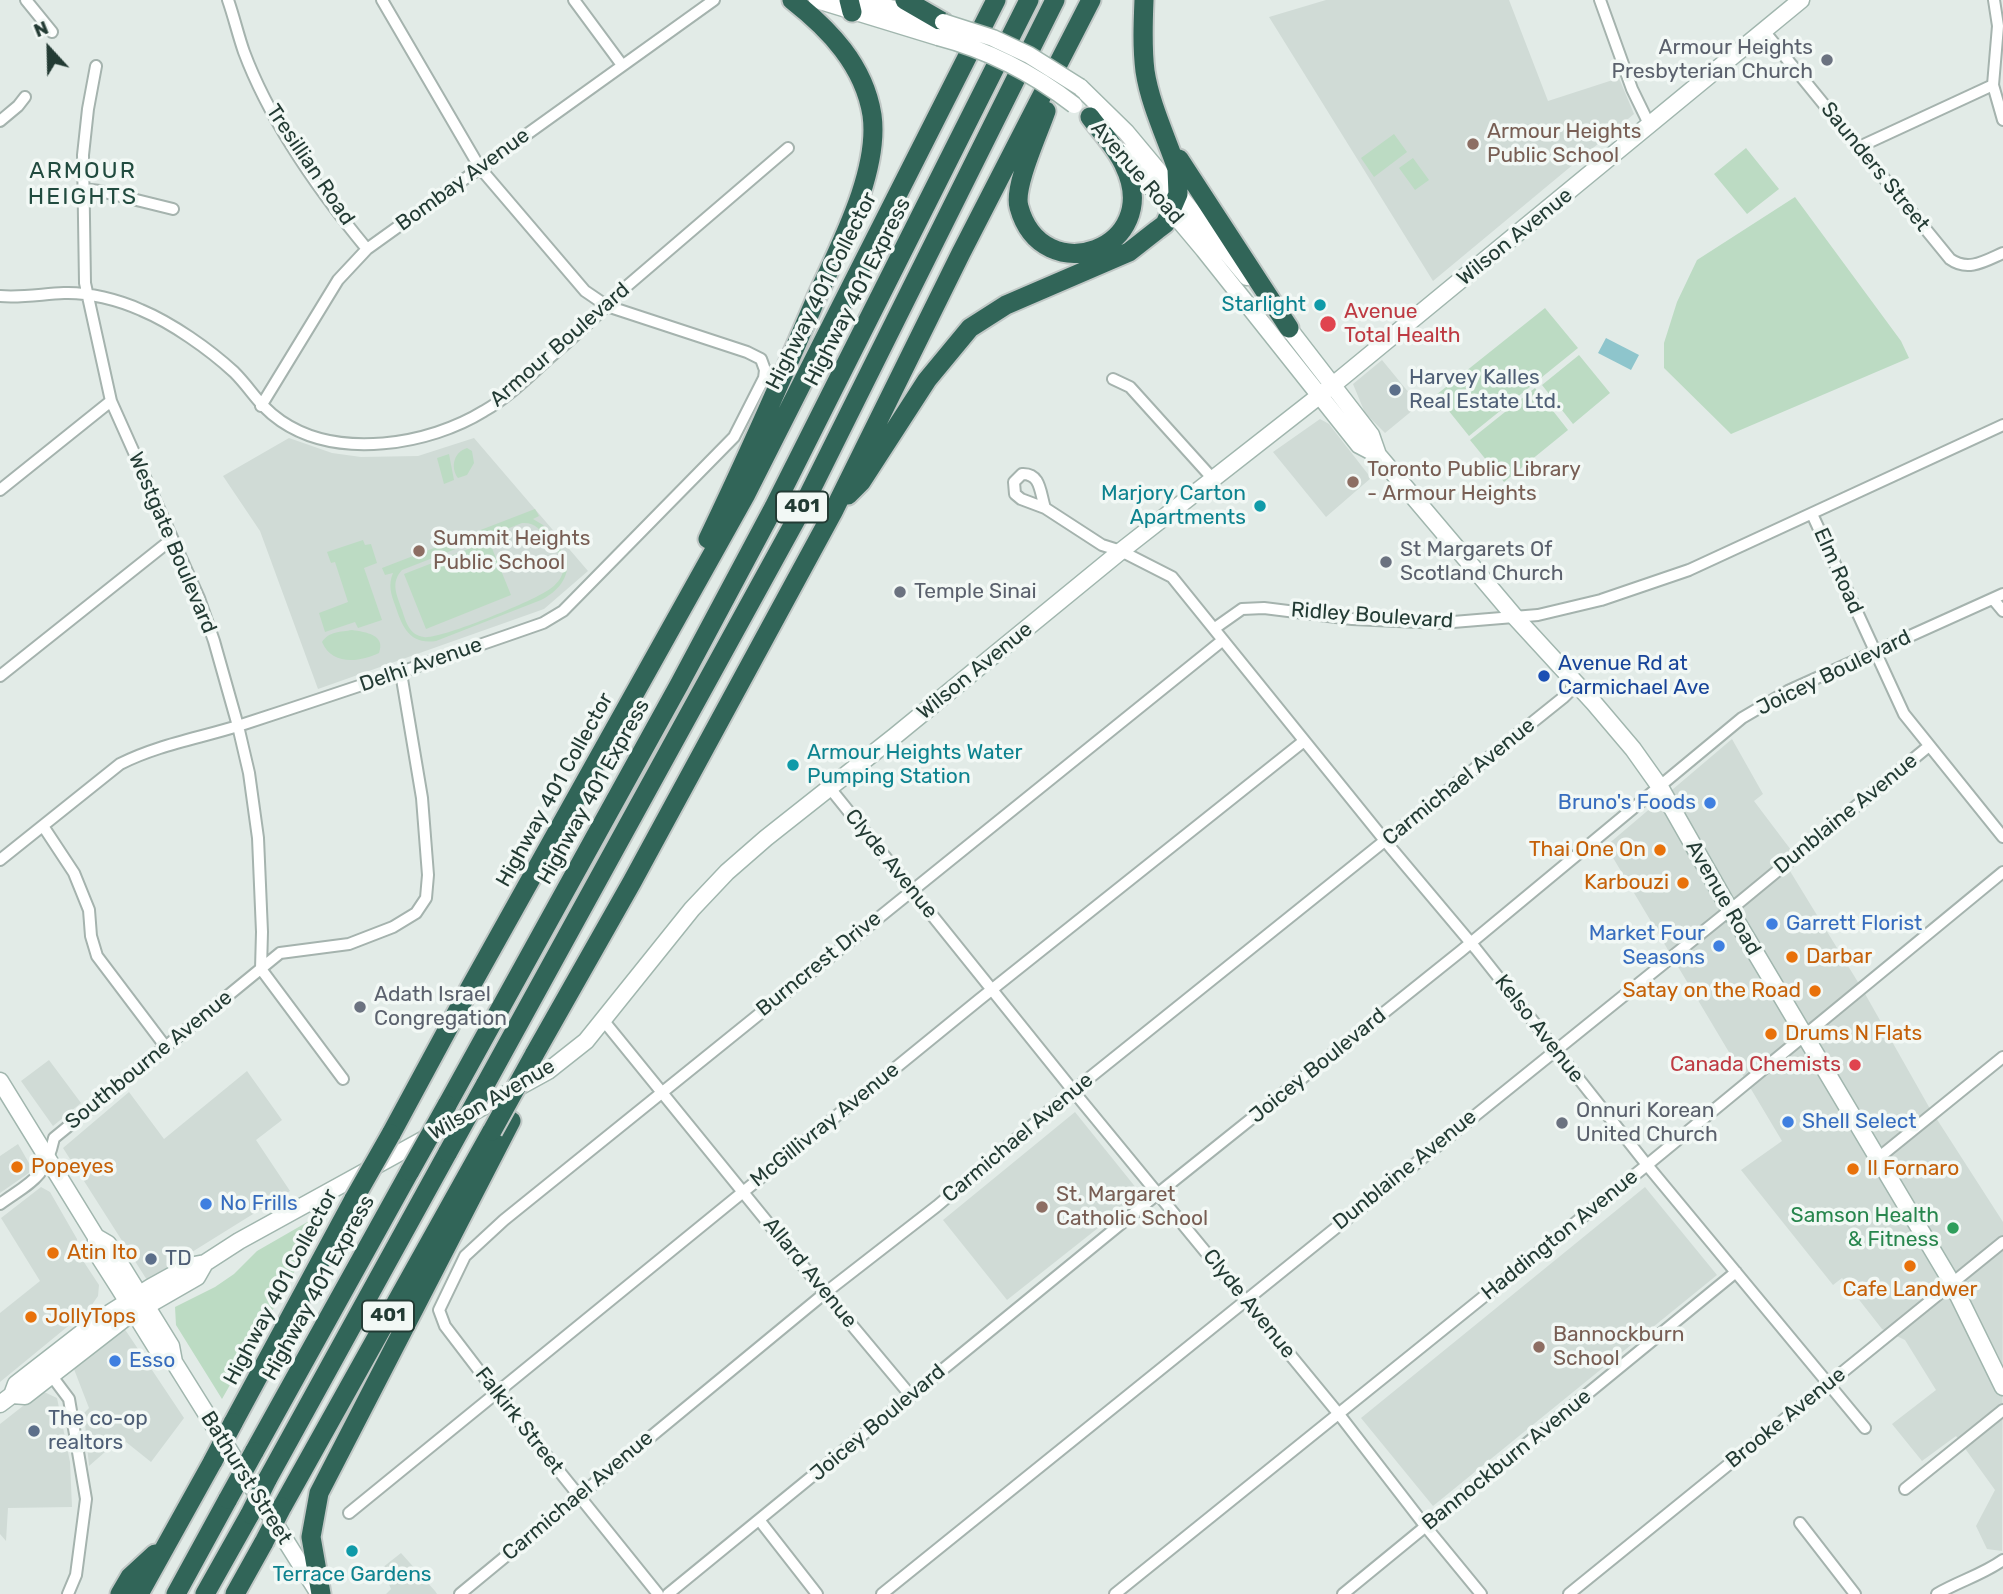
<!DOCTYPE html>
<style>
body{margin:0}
#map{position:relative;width:2003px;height:1594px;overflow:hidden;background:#e2ebe7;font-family:Rubik,sans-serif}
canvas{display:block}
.north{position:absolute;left:14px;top:14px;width:70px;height:70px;-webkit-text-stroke:5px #f2f8f5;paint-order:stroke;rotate:338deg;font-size:19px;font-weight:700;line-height:28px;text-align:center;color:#233b34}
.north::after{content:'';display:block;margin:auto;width:24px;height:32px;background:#233b34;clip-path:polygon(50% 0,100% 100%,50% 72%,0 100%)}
</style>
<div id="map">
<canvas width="2003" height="1594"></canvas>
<div class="north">N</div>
</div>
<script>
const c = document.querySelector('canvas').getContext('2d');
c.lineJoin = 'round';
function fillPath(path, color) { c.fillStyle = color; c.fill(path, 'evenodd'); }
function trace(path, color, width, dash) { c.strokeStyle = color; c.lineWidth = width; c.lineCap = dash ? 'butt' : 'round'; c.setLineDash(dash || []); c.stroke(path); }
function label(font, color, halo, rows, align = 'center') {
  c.font = font + ' Rubik,sans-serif'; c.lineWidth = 7; c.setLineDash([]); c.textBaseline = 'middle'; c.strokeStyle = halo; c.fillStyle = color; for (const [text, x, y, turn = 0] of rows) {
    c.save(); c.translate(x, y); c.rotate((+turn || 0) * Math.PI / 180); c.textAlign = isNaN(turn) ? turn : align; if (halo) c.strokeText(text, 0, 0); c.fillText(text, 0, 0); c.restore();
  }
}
fillPath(new Path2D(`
 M1326,0H1509L1548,101L1619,78L1634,114L1433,281L1269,17Z
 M1382,360L1419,405L1385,433L1365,413L1353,384Z
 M1320,419L1329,424L1371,478L1326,517L1273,452Z
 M289,438L332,453L361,457L418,456L474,438L588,571L544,609L318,689L260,531L223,476Z
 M1732,739L1763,794L1754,801L1791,850L1782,858L1864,992L1929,1107L2003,1222L2002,1551L1987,1549L1976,1526L1995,1490L1956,1436L1922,1461L1892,1424L1936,1390L1905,1340L1882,1329L1842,1278L1833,1285L1741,1170L1782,1141L1606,846Z
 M49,1060L81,1103L53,1126L21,1081Z
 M247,1071L282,1120L256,1140L290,1191L147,1280L63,1148L129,1092L164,1139Z
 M1075,1112L1141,1194L1007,1300L943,1220Z
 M18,1144L33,1170L0,1193V1156Z
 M41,1187L50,1192L77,1239L78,1253L99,1285L98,1296L89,1309L0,1382V1313L40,1281L1,1218Z
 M1645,1187L1717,1275L1433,1506L1361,1418Z
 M122,1325L184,1418L151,1462L121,1438L89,1466L84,1413L89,1408L72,1364Z
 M42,1391L57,1398L70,1462L72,1507L8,1508L6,1541L0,1534V1424Z
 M401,1553L435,1591L437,1594H386L391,1589L382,1568Z`), '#d0dbd6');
fillPath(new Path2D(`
 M1394,134L1407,152L1374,177L1361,158Z
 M1746,148L1779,189L1747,214L1714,174Z
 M1413,158L1429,180L1415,190L1399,168Z
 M1795,197L1901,341L1909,358L1731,434L1664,368V343L1677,302L1697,260Z
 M1545,308L1578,348L1469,436L1436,395Z
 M1579,355L1610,393L1573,424L1542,385Z
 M1535,388L1568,430L1504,482L1470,440Z
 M467,448L472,451L474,463L467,475L458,478C450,467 454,452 467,448Z
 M449,454L454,480L444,484L437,458Z
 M535,509L539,516L533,519L543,525L567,559C570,578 557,592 541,600L436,641C409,645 402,626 395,605C391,594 388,585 393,573L385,575L382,568ZM522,523C535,522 540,530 548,539C556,550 569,562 561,577C558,583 551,589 545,592C530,602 439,640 424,637C409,635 406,622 402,610C397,595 390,583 402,570Z
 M363,540L365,545L371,544L377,563L364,568L382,620L358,628L355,622L325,632L319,613L348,602L335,562L331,563L327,552Z
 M489,541L511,595L426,629L404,574Z
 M352,630C366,632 386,635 379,653C360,662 332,666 322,642C329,631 341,632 352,630Z
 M330,1209L222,1399L176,1325L175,1307L215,1287L234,1274L257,1251Z`), '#bcdbc3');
fillPath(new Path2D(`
 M1606,338L1639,355L1631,370L1598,353Z`), '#8ec5cc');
const minor = new Path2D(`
 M26,0L52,32
 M228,0C234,17 238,35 244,52C271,124 319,191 367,249
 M574,0L622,65
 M1600,0L1632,89L1650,126
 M1994,0L1998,26L1993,85L2003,120
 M1764,31L1950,259C1968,272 1985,261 2003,253
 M96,66L88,109L83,155L85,283L111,401L199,598L214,641L238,726L249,773L258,838L262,932L261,969L343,1079
 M0,121L18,106L25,97
 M1859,147L1993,85
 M82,189L100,191L173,209
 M0,296C21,298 42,294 64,293C88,292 119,300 141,310C172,323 209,349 234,372C252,390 258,405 281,421C338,460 429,445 484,411C507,398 526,379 546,361C571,339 597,317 620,292L788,148
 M1113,379L1130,387L1213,479
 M261,406L338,280L367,249L714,0
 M1022,474C1041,473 1040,493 1045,508L1021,499L1015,494L1014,482Z
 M0,490L111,401
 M1045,508L1102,545L1121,551L1172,577L1391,848L1476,949L1647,1165L1865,1428
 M1812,514L1904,714L2003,837
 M1993,599L2003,611
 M1215,628L1242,609L1264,608L1352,619L1441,623L1538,615L1601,600L1689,570L2003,425
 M0,676L172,539
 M829,787L1079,1098L1338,1413L1426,1527L1481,1594
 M43,826L74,873L89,910L91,936L97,956L165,1046
 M0,860L120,764C157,745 200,738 241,725C342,692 443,658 543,623L563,611L734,437L764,378L765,370L761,359L747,352L607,306L585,291L480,168L382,0
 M603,1020L825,1293L911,1396
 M1877,1159L2003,1057
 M0,1204C32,1181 45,1179 54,1138L280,953L349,944L393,927L416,913L426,898L428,875L422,798L401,673
 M51,1375L69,1399L86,1499L76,1575L68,1594
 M1905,1489L2003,1410
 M349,1513L980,999L1304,741
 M760,1521L817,1594
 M1800,1523L1855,1594
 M460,1594L825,1293L937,1206L1063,1099L1564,697L1577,684
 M658,1594L497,1394L445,1326L439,1310L465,1256L504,1220L1223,640
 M668,1594L1166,1187L1461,951L1742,718L1788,691L2003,594
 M882,1594L1730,910L1929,746
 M1115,1594L1647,1165L2003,872
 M1343,1594L1736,1272
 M1569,1594L2003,1242
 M1937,1594C1959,1581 1982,1575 2003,1560`);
const secondary = new Path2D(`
 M817,0L938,37
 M860,0L931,19
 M1080,87L1126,132L1247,277
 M1121,151L1204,250L1359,445L1378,455
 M1283,321L1371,435L1378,455L1515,617L1594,703L1633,749L1660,787L1730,910L1952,1283L2003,1387
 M0,1081L96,1237L108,1244L171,1346L174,1362L319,1594
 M96,1237V1252L119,1288L160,1354L174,1362
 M12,1395L25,1396L124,1319L197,1277L205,1263
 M0,1404L12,1395L16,1384L97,1321L151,1287L189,1266L205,1263L239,1241L548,1071L586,1041L692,909L727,872L766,838L895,736L1121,551L1333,385L1801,0`);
const motorway = new Path2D(`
 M849,0L852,12
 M905,0L943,22
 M1046,111C1039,132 1013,187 1019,207C1042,292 1165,249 1124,165C1116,147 1101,132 1090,117
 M1179,159L1289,328
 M848,495L861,482L927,380L970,328L1006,305L1129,252L1157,230L1165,224L1178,194L1177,169C1166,137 1150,104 1145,71C1142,47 1143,24 1144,0
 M708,539C746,460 781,381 815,301C838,249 880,172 872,115C864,65 829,29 792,0
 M534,1055L632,882L833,512L961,253L1091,0
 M485,1085L798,516L1055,0
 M447,1105L679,685L774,507L1029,0
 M391,1134L471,986L746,494L996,0
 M233,1423L354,1199
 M254,1452L410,1171
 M267,1480L448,1152
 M282,1507L492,1131
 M120,1594L130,1577L155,1554
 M139,1594L213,1461
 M176,1594L228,1499
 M205,1594L250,1514
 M235,1594L264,1542
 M321,1594L311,1537L319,1493L511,1121`);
trace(minor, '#a5b3ae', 14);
trace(secondary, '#a1b6ae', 19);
trace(motorway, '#c1c8c6', 23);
trace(minor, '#fff', 10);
trace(secondary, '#fff', 16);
trace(motorway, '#316558', 19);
const secondaryBridge = new Path2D(`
 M943,22L993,38L1029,55L1080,87
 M938,37C988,50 1034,74 1074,105`);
const motorwayBridge = new Path2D(`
 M492,1131L534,1055
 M448,1152L485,1085
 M410,1171L447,1105
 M354,1199L391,1134
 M213,1461L233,1423
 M228,1499L254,1452
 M250,1514L267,1480
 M264,1542L282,1507`);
trace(secondaryBridge, '#a1b6ae', 19, []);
trace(motorwayBridge, '#c1c8c6', 23, []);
trace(secondaryBridge, '#fff', 16);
trace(motorwayBridge, '#316558', 19);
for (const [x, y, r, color] of [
 [1827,60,7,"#6b7280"],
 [1473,144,7,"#8d6e63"],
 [1320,305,7,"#0f9aa8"],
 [1328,324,9,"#e0444e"],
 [1395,390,7,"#5c6f8a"],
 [1353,482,7,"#8d6e63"],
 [1260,506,7,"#0f9aa8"],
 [419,551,7,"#8d6e63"],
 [1386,562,7,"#6b7280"],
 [900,592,7,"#6b7280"],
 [1544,676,7,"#1a4fb4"],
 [793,765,7,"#0f9aa8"],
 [1710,803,7,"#3f7fe0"],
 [1660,850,7,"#e8710a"],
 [1683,883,7,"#e8710a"],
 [1772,924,7,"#3f7fe0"],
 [1719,946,7,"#3f7fe0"],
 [1792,957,7,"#e8710a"],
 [1815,991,7,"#e8710a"],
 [360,1007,7,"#6b7280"],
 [1771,1034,7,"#e8710a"],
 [1855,1065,7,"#e0444e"],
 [1788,1122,7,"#3f7fe0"],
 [1562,1123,7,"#6b7280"],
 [17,1167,7,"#e8710a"],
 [1853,1169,7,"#e8710a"],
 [206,1204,7,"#3f7fe0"],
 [1042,1207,7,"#8d6e63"],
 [1953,1228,7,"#2e9e5b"],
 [53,1253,7,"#e8710a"],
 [151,1259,7,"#5c6f8a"],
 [1910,1266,7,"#e8710a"],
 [31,1317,7,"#e8710a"],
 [1539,1347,7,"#8d6e63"],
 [115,1361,7,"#3f7fe0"],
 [34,1431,7,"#5c6f8a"],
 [352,1551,7,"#0f9aa8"]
]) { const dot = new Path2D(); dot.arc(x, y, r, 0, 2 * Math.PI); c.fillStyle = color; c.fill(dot); trace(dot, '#f2f8f5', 2.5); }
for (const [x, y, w] of [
 [802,507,52],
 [388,1316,52]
]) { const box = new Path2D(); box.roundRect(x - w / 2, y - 15.5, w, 31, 5); c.fillStyle = '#f2f8f5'; c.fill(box); trace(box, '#233b34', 2); }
label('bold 19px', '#233b34', null, [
 ["401",802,507],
 ["401",388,1316]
]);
label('21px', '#5b616d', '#f2f8f5', [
 ["Armour Heights",1813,48,"right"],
 ["Presbyterian Church",1813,72,"right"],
 ["St Margarets Of",1400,550],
 ["Scotland Church",1400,574],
 ["Temple Sinai",914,592],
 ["Adath Israel",374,995],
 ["Congregation",374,1019],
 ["Onnuri Korean",1576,1111],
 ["United Church",1576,1135]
], 'left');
label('21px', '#785e54', '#f2f8f5', [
 ["Armour Heights",1487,132],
 ["Public School",1487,156],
 ["Toronto Public Library",1367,470],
 ["- Armour Heights",1367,494],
 ["Summit Heights",433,539],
 ["Public School",433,563],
 ["St. Margaret",1056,1195],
 ["Catholic School",1056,1219],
 ["Bannockburn",1553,1335],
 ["School",1553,1359]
], 'left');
label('21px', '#233b34', '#f2f8f5', [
 ["Tresillian Road",310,165,56],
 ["Saunders Street",1875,167,51],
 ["Avenue Road",1137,173,49],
 ["Bombay Avenue",463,180,-36],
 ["Wilson Avenue",1515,237,-39],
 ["Highway 401 Collector",822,291,-63],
 ["Highway 401 Express",858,292,-63],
 ["Armour Boulevard",560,345,-41],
 ["Westgate Boulevard",172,543,67],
 ["Elm Road",1838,571,66],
 ["Ridley Boulevard",1372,616,4],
 ["Delhi Avenue",421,665,-19],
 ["Wilson Avenue",975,671,-39],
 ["Joicey Boulevard",1834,673,-26],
 ["Carmichael Avenue",1459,782,-39],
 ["Highway 401 Collector",555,790,-61],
 ["Highway 401 Express",594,792,-61],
 ["Dunblaine Avenue",1846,814,-39],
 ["Clyde Avenue",891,864,51],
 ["Avenue Road",1723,898,60],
 ["Burncrest Drive",819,964,-39],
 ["Kelso Avenue",1539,1029,52],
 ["Southbourne Avenue",149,1060,-39],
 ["Joicey Boulevard",1318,1066,-39],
 ["Wilson Avenue",492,1100,-30],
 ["McGillivray Avenue",825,1125,-39],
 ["Carmichael Avenue",1018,1138,-40],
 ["Dunblaine Avenue",1405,1170,-39],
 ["Haddington Avenue",1560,1235,-39],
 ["Allard Avenue",810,1273,51],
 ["Highway 401 Collector",281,1287,-62],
 ["Highway 401 Express",319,1288,-61],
 ["Clyde Avenue",1249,1304,51],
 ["Brooke Avenue",1786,1418,-39],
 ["Falkirk Street",519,1421,52],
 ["Joicey Boulevard",878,1423,-40],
 ["Bannockburn Avenue",1507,1460,-39],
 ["Bathurst Street",246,1478,58],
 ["Carmichael Avenue",578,1496,-40]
]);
label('21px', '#0d838f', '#f2f8f5', [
 ["Starlight",1306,305],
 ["Marjory Carton",1246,494],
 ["Apartments",1246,518],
 ["Armour Heights Water",807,753,"left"],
 ["Pumping Station",807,777,"left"],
 ["Terrace Gardens",352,1575,"center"]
], 'right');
label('21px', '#be3a42', '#f2f8f5', [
 ["Avenue",1344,312],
 ["Total Health",1344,336],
 ["Canada Chemists",1841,1065,"right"]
], 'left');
label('21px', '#4e5e75', '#f2f8f5', [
 ["Harvey Kalles",1409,378],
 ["Real Estate Ltd.",1409,402],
 ["TD",165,1259],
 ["The co-op",48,1419],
 ["realtors",48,1443]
], 'left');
label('21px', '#164399', '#f2f8f5', [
 ["Avenue Rd at",1558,664],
 ["Carmichael Ave",1558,688]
], 'left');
label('21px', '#366cbe', '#f2f8f5', [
 ["Bruno's Foods",1696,803,"right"],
 ["Garrett Florist",1786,924],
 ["Market Four",1705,934,"right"],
 ["Seasons",1705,958,"right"],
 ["Shell Select",1802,1122],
 ["No Frills",220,1204],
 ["Esso",129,1361]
], 'left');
label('21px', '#c56008', '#f2f8f5', [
 ["Thai One On",1646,850,"right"],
 ["Karbouzi",1669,883,"right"],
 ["Darbar",1806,957],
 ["Satay on the Road",1801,991,"right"],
 ["Drums N Flats",1785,1034],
 ["Popeyes",31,1167],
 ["Il Fornaro",1867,1169],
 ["Atin Ito",67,1253],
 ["Cafe Landwer",1910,1290,"center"],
 ["JollyTops",45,1317]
], 'left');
label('21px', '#27864d', '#f2f8f5', [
 ["Samson Health",1939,1216],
 ["& Fitness",1939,1240]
], 'right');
c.letterSpacing = '2px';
label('23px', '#214b3f', '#f2f8f5', [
 ["ARMOUR",83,171],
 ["HEIGHTS",83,197]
]);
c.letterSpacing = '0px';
</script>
